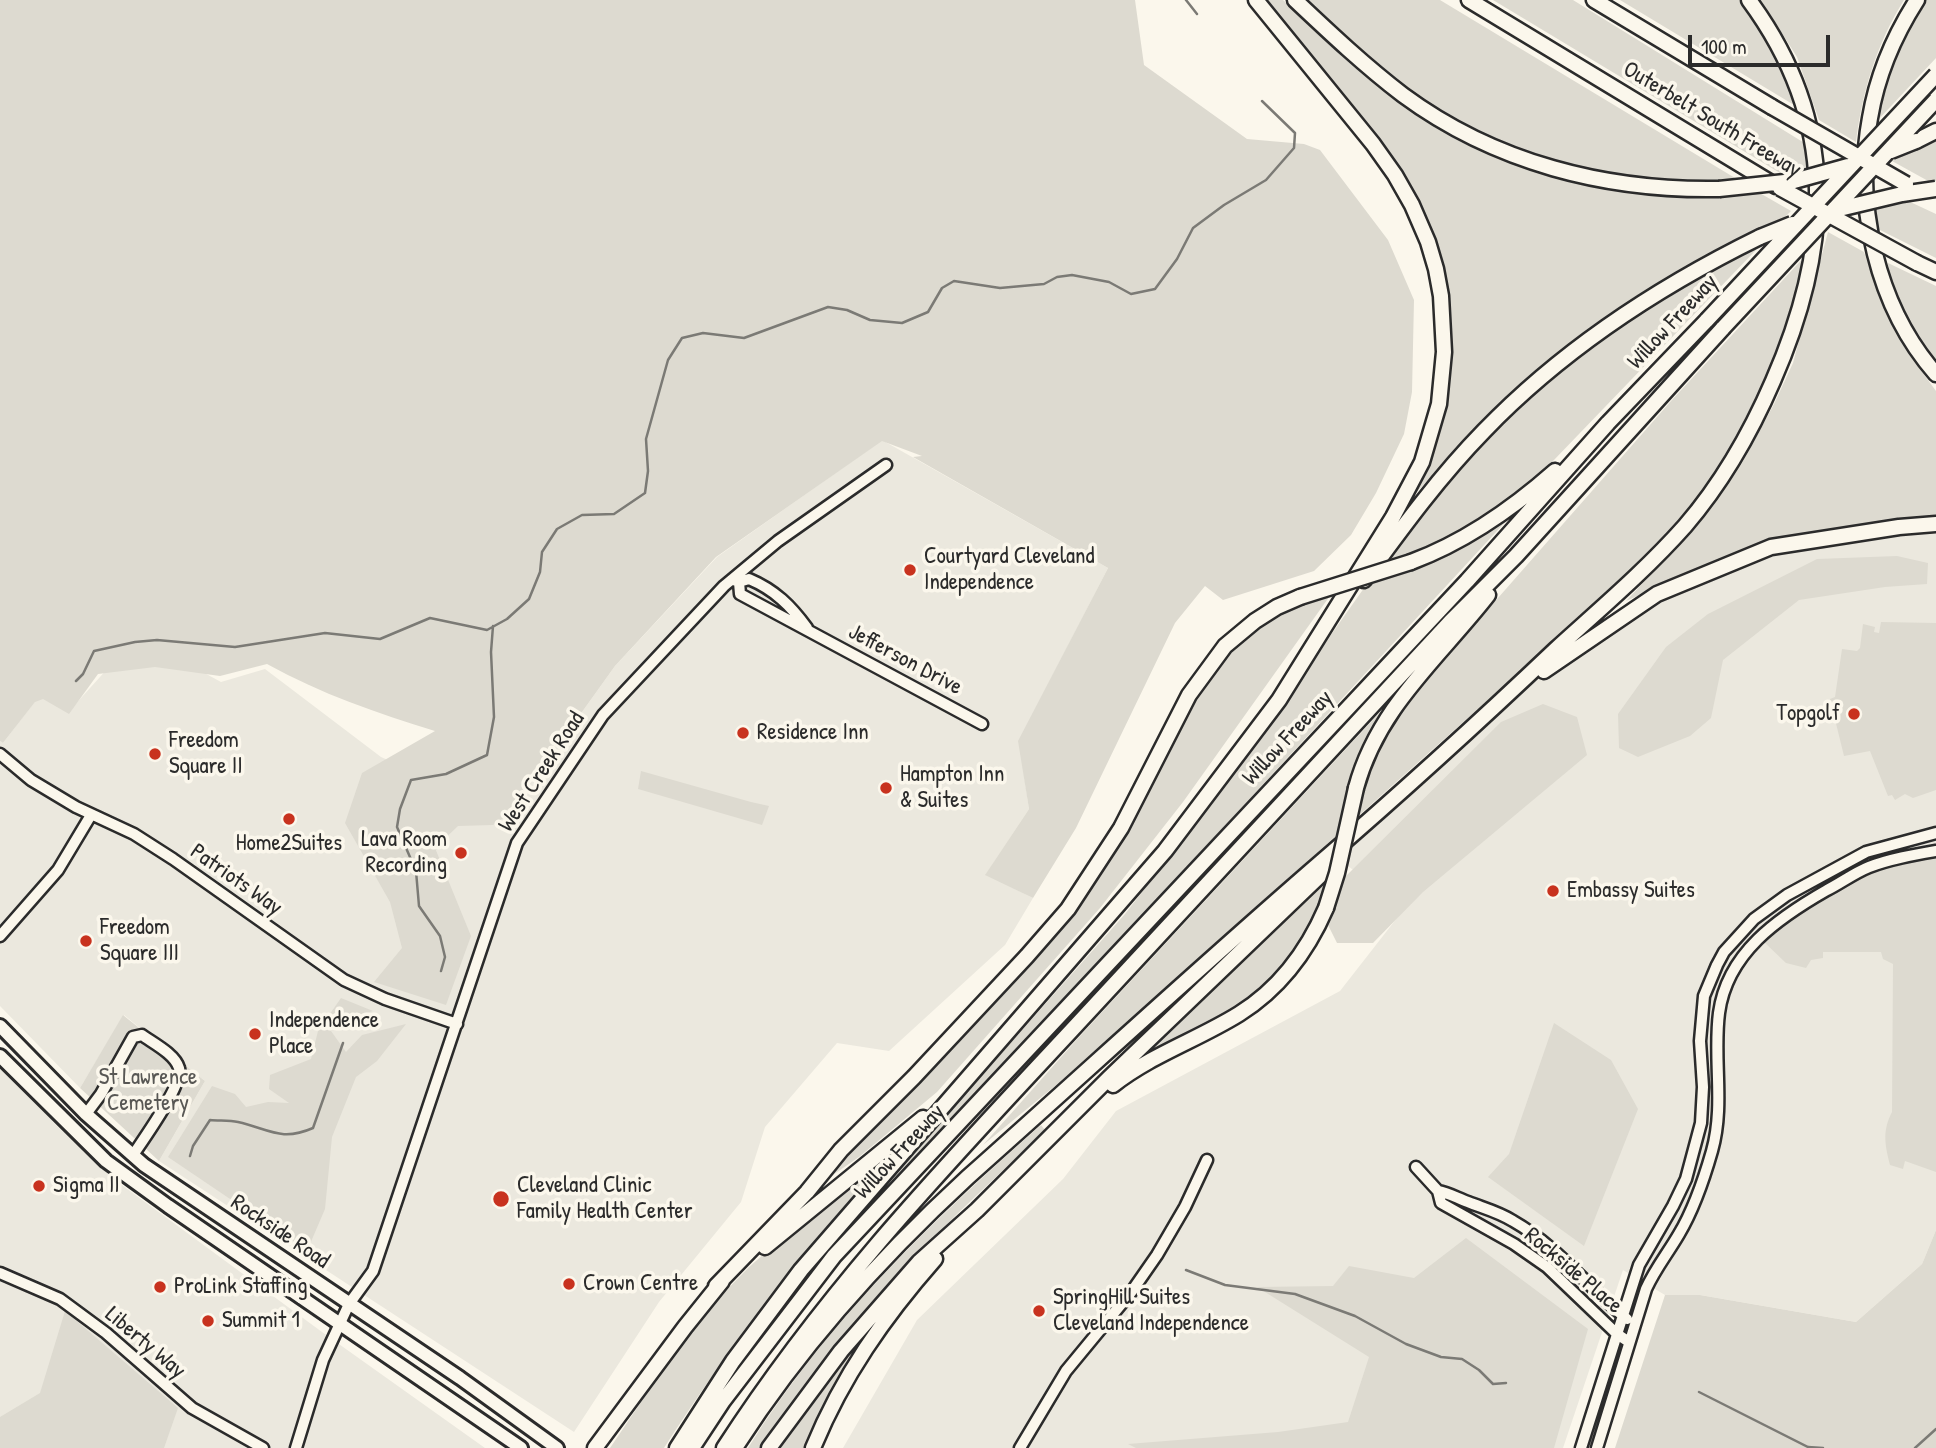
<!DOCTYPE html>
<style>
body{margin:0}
#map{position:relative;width:1936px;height:1448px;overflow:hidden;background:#fbf7ec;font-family:"Patrick Hand",sans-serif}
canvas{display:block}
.scale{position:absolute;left:1688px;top:35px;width:142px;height:32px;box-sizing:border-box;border:4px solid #2b2b2b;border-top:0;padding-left:9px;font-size:21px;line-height:24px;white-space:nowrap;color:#2b2b2b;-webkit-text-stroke:5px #fbf7ec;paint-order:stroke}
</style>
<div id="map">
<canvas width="1936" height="1448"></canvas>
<div class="scale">100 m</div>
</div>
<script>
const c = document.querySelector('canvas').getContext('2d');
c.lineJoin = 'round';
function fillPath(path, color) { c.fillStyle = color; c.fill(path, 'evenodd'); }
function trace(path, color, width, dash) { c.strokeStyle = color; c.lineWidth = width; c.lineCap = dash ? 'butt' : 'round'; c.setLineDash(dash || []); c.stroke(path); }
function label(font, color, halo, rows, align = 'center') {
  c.font = font + ' "Patrick Hand",sans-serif'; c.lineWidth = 7; c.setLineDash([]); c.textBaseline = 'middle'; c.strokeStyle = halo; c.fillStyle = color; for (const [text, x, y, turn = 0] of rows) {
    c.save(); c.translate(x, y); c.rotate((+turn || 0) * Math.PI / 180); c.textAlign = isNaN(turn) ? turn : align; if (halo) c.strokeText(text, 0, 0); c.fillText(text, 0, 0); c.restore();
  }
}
fillPath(new Path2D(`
 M882,440L1108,568L1019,741L1029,809L986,874L1033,898L1005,945L889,1051L837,1043L765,1127L741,1202L659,1302L574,1432L159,1161L205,1081L124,1015L80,1088L0,1006V741L3,743L43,691L72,708L118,657H175L221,682L265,669L381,757L509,814L615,666L717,557Z
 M1936,524V1230L1922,1264L1856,1322L1700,1295H1665L1623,1270L1563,1448H843L917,1320L1063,1179L1116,1111L1340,991L1404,909L1331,853L1508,696L1657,594L1771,547Z
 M0,1065L111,1177L322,1332L485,1448H0Z`), '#ebe8de');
fillPath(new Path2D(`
 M0,0H1135L1144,65L1247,139L1304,144L1320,150L1388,240L1414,300L1412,392L1404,434L1376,493L1351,535L1314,571L1223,600L1205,586L1175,623L1076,828L1033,898L985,875L1029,809L1018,741L1108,568L913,457L922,456L882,441L716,557L615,666L509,814L493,825L458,826L435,848L471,936L446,1005L374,982L402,948L390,902L345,823L362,773L435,731C377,713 321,694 267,664L220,676L155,667L98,674L69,714L43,699L35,702L3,743L0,741Z
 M1266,0H1283L1380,87L1410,110L1453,136L1507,162L1560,179L1604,189L1685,197L1758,192L1791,211L1780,222L1741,238L1639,294L1586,330L1507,396L1413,496C1425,470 1436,444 1444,416C1448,400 1449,381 1450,364C1458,268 1415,184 1358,111C1328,73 1295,38 1266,0Z
 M1303,0H1440L1740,181C1622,195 1499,155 1403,89C1391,81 1381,70 1370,60C1348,40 1325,20 1303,0Z
 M1493,0H1573L1806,144L1809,171L1785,176Z
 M1620,0H1739L1776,55L1799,108Z
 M1761,0H1904C1877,43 1862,92 1856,142L1819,120L1797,57Z
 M1925,0H1936V58L1878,120C1886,78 1901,36 1925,0Z
 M1936,139V181L1930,182L1892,161Z
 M1906,200L1936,214V258L1878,229L1875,206Z
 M1828,232L1864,252L1881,300L1906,350L1936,391V517C1883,521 1828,526 1776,541C1724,556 1676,579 1626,601L1686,537L1741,465L1774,404L1793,363Z
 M1757,244L1756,250L1554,460L1521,489L1442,544L1386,560C1416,520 1446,479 1479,442C1490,430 1502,420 1514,409C1587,341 1670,291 1757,244Z
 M1806,255C1781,342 1753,431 1694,502C1669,533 1642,561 1613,588L1355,819L1368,764L1404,705L1671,401Z
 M1888,263L1936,286V363C1919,339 1886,293 1888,263Z
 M1507,515L1509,518L878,1201L875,1196L1125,914L1227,782L1369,581Z
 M1897,556L1928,563L1927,584L1885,587L1799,600L1723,660L1711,718L1690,736L1638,757L1619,748L1618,714L1666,647L1708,614L1817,559Z
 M1332,593L1183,802L1100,908L937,1092L859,1157L827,1179L822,1178L928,1069L1133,819L1202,684L1235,644L1281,612Z
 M1881,622L1936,623V790L1913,798L1905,794L1895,800L1892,795L1888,796L1870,751L1844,756L1830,699L1835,697L1842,649L1857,651L1860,648L1863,624L1875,627L1874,632L1879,633Z
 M1395,696C1362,743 1350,780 1337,835L1061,1081L983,1145L1079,1037Z
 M1543,704L1577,717L1587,755L1423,892L1373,943H1337L1328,925L1345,877L1501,722Z
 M641,771L751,802L769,806L762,825L638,789Z
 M1936,855V1172L1905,1161L1903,1169L1890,1165C1885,1145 1882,1131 1892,1112L1893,964L1883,959L1881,952H1823V958L1811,960L1806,968L1786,963L1762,940C1796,917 1830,890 1867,872C1888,862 1913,859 1936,855Z
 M1328,877C1316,934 1279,984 1229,1014C1203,1029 1174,1040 1146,1052Z
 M341,998L373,1011L344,1020L331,1031L346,1052L362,1035L406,1024L377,1061L356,1077L332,1137L325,1209L307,1251L168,1157L212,1086L235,1094L246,1107L268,1102L289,1103L269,1089L270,1075L311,1059L318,1031Z
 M123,1015L205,1081L159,1161L80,1088Z
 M1554,1023L1611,1060L1638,1109L1584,1246L1488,1177L1509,1154Z
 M1041,1125L1045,1130L955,1216L844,1339L812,1378L763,1448H748C828,1320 929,1224 1041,1125Z
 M888,1156C806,1250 731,1343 664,1448H610L662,1371L710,1307L749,1267L830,1197Z
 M1936,1230V1448H1615L1665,1295H1700L1856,1322L1922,1264Z
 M1466,1238L1588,1329L1554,1448H1136L1128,1444L1278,1432L1348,1422L1369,1357L1257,1287L1333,1286L1349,1266L1414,1278Z
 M65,1311L178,1408L164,1448H0V1417L40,1393Z
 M866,1331V1338L808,1448H778L839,1363Z`), '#dddad0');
trace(new Path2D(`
 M1186,0L1197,14
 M76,681L83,674L94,651L135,642L157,640L235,647L325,633L380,639L430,618L487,630L507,619L529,599L540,572L542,552L557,529L582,515L614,514L645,493L648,471L646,439L668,360L682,338L703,333L744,338L828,307L847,310L870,320L902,323L928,312L942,288L954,281L1000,288L1044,284L1057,277L1072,275L1109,282L1131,294L1155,289L1177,259L1193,228L1224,205L1266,180L1294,148L1295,133L1262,101
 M441,971L445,957L440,936L419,906L416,871L397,827L400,809L411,780L446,774L487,755L494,717L491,652L493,626
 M190,1156L193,1146L210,1120C219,1121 229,1120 238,1122C269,1129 281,1142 313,1128L343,1043
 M1186,1270L1225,1285L1295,1294L1355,1316L1406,1344L1441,1357L1462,1359L1479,1370L1493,1384L1506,1383
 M1699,1392L1808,1447L1823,1448
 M1915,1448L1936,1429`), '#7b7a75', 2.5);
const minor = new Path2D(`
 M734,580L739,582L749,579C775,590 791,606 807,628
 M739,582L740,594L982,724
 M0,754L31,780L76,807L134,834L173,859L344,980L385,999L457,1024
 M0,936L58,870L91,815
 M86,1114L101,1094L133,1037L142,1035C153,1043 175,1054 179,1068C184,1083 143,1140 133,1155
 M1416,1167L1438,1191L1441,1203L1514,1244L1547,1267L1617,1334L1629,1342
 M1438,1191C1449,1193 1457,1198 1468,1202C1483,1208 1499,1212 1513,1221C1557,1246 1588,1287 1627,1319
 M0,1273L60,1299L106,1333L192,1408L263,1448
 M296,1448L323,1360L349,1304L373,1271L517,843L603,715L724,586L778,541L886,465
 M1020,1448L1066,1371L1132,1291L1157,1255L1185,1207L1207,1160
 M1581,1448L1639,1265L1673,1206L1686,1179L1701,1123L1703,1087L1700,1041L1704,996L1717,965L1724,952L1754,919L1787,895L1866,852L1936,833
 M1597,1448L1646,1289C1655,1269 1668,1253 1679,1234C1694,1209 1704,1179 1712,1151C1725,1105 1713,1059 1719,1013C1727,953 1778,918 1827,890C1841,883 1854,873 1869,867C1890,859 1913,855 1936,851`);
const major = new Path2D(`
 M0,1026L86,1114L144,1165L460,1378L557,1448
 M0,1056L106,1161L168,1206L521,1448`);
const highway = new Path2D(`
 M1295,0C1330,33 1365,66 1403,95C1495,163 1606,191 1719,189
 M1469,0L1776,186
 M1594,0L1772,107
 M1917,0C1894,36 1877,76 1870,118C1854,205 1877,307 1936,374
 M1916,141L1936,131
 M1917,263L1936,272
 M1411,562C1465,542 1512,509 1555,471
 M1364,580C1402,528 1439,477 1484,431C1563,349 1658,287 1760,237
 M1544,671L1657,594L1771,547L1899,527L1936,524
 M1356,788C1378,707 1438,659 1488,595
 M1113,1085C1151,1055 1197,1040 1239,1014C1279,989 1307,952 1326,908
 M765,1247L923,1118
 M716,1286L807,1192L841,1150L914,1077L1027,956L1068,909L1121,828L1189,695L1225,646L1255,621L1277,607L1300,597
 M595,1448L685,1327L722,1281
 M677,1448L733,1361L801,1270L1165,851L1279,700L1393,517L1422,462L1439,404L1444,352L1441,296L1436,269L1428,242L1412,205L1395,175L1373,144L1256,0
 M692,1448L723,1401L834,1256L1467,581L1608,423L1707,320
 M724,1448C824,1293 945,1166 1070,1032C1197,896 1323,759 1450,622L1516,556L1723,328
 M735,1448C800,1346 879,1259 968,1177C1086,1072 1202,965 1321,862C1401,793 1479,722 1556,649C1600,609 1646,570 1685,526C1722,483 1751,432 1773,381C1832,246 1839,122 1749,0
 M769,1448L841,1351L919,1262L977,1210L1109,1078L1330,866
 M813,1448C842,1377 884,1317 935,1259`);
trace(minor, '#2b2b2b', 15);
trace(major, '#2b2b2b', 18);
trace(highway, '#2b2b2b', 19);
trace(minor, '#fbf7ec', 10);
trace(major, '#fbf7ec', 12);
trace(highway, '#fbf7ec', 14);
const highwayBridge = new Path2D(`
 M1772,107L1906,184
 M1891,151L1916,141
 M1780,188L1917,263
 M1719,189L1794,181L1848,166
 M1835,210L1902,194L1936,189
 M1760,237L1792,224
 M1707,320L1936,75
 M1723,328L1936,100
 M1300,597L1411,562
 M1326,908L1337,873L1356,788`);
trace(highwayBridge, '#2b2b2b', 19, []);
trace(highwayBridge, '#fbf7ec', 14);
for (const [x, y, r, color] of [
 [910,570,7,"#c8321e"],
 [1854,714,7,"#c8321e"],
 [743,733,7,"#c8321e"],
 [155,754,7,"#c8321e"],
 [886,788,7,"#c8321e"],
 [289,819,7,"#c8321e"],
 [461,853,7,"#c8321e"],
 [1553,891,7,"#c8321e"],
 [86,941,7,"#c8321e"],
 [255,1034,7,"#c8321e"],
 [39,1186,7,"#c8321e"],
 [501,1199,9,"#c8321e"],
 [569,1284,7,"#c8321e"],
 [160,1287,7,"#c8321e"],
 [1039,1311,7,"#c8321e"],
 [208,1321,7,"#c8321e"]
]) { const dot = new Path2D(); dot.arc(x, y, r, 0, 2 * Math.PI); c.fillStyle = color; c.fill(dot); trace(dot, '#fbf7ec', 2.5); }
label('23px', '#2b2b2b', '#fbf7ec', [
 ["Outerbelt South Freeway",1712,120,31],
 ["Willow Freeway",1673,322,-47],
 ["Jefferson Drive",905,660,28],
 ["Willow Freeway",1288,738,-47],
 ["West Creek Road",542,772,-57],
 ["Patriots Way",236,880,35],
 ["Willow Freeway",900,1152,-47],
 ["Rockside Road",280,1232,34],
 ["Rockside Place",1573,1271,40],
 ["Liberty Way",145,1343,40]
]);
label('23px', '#2b2b2b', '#fbf7ec', [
 ["Courtyard Cleveland",924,557],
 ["Independence",924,583],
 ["Topgolf",1840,714,"right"],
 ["Residence Inn",757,733],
 ["Freedom",169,741],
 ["Square II",169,767],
 ["Hampton Inn",900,775],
 ["& Suites",900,801],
 ["Lava Room",447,840,"right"],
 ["Recording",447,866,"right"],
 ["Home2Suites",289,844,"center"],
 ["Embassy Suites",1567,891],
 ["Freedom",100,928],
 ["Square III",100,954],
 ["Independence",269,1021],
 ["Place",269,1047],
 ["Sigma II",53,1186],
 ["Cleveland Clinic",517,1186],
 ["Family Health Center",517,1212],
 ["Crown Centre",583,1284],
 ["ProLink Staffing",174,1287],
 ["SpringHill Suites",1053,1298],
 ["Cleveland Independence",1053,1324],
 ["Summit 1",222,1321]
], 'left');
label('23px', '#585754', '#fbf7ec', [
 ["St Lawrence",148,1078],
 ["Cemetery",148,1104]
]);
</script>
